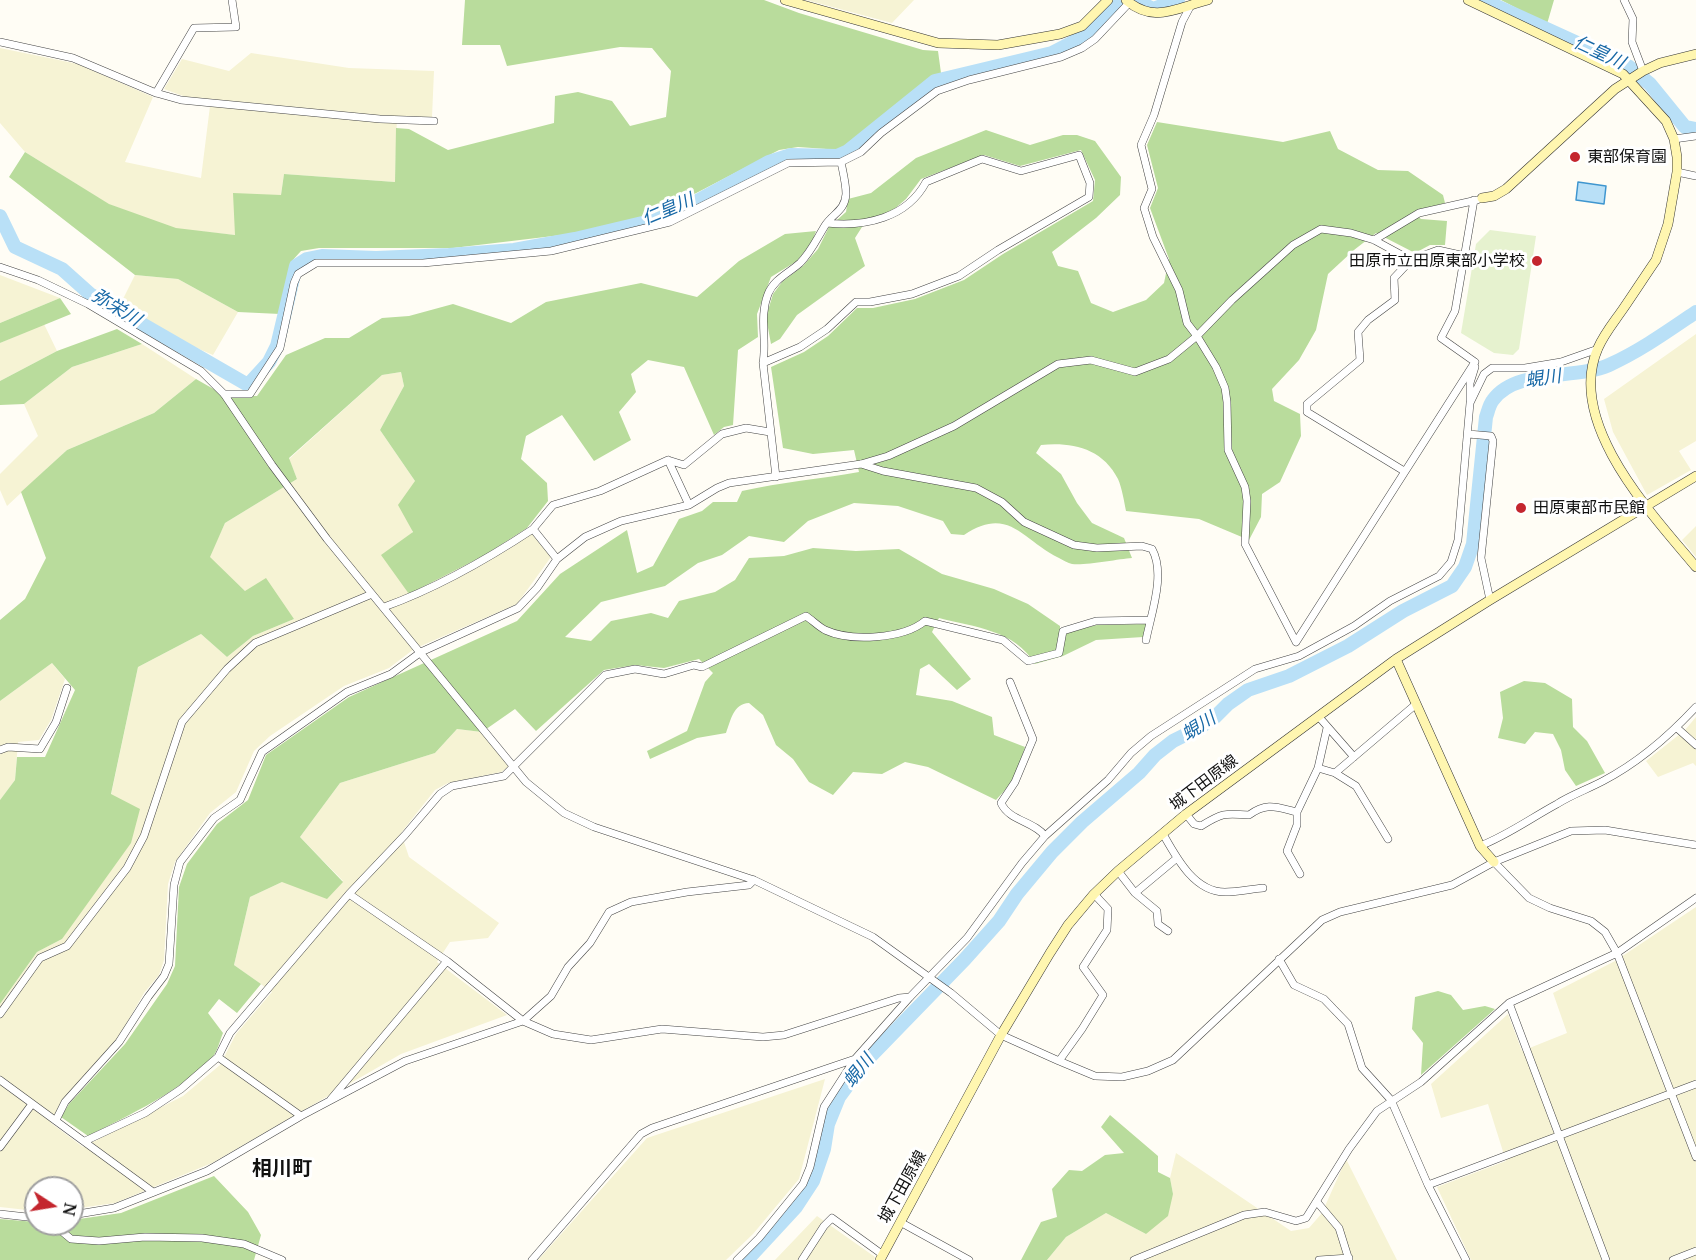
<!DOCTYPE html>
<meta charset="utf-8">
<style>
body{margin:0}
#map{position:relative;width:1696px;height:1260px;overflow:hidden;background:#fffdf5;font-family:"Noto Serif",serif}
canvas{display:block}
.north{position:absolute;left:24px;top:1176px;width:60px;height:60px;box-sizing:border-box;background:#fff;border:2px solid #a0a0a0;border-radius:50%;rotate:102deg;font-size:16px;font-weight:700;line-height:24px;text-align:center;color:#111}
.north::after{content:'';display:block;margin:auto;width:21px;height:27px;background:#c4262e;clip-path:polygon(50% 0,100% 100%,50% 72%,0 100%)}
</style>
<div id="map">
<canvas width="1696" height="1260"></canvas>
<div class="north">N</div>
</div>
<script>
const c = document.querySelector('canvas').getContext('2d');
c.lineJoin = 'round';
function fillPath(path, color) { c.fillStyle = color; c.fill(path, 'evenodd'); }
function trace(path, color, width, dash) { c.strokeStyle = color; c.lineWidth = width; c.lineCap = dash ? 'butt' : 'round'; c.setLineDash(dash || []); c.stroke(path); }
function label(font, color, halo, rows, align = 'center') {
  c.font = font + ' "Noto Serif","Noto Sans JP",serif'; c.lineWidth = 6; c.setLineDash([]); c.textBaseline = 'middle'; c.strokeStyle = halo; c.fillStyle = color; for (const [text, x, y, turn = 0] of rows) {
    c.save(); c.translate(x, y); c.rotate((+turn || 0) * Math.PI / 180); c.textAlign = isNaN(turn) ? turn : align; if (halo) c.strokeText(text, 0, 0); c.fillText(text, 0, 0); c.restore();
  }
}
fillPath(new Path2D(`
 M806,0H914L892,23Z
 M0,48L78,64L153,97L125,162L201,178L210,106L164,89L182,59L229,71L251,53L349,68L434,71L432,117L397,116L395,182L284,174L281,195L235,235L176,229L108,204L25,152L0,123Z
 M0,275L60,298L0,323Z
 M135,275L178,279L238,312L213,355L169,336L119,307Z
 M44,324L57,351L0,381V343Z
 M1696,334V441L1679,451L1691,470L1647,495L1613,432L1604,399Z
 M142,344L196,379L154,413L67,450L7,506L0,490V474L38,436L24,404L72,367Z
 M401,372L404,386L380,430L415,481L409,594L485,555L527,528L551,557L517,604L414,649L389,668L344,686L270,736L254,751L236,792L210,813L175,862L168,884L164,960L159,975L144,993L117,1040L62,1100L51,1123L83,1147L183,1096L220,1065L236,1034L272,992L234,965L250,897L282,882L343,881L300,837L340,783L435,753L457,729L482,732L509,767L501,772L448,783L435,790L401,833L409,857L499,923L488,938L450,942L437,962L507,1015L401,1054L212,1163L115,1203L72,1209V1188H36V1211L0,1207V1004L37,952L62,939L111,795L138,667L201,634L227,657L253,636L294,619L245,591L209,557L225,523L297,479L289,459L382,375Z
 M1696,526V557L1682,540Z
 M52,663L65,679L51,720L39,740L18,742L15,780L0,800V701Z
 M1696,717V766L1693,763L1658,777L1646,761L1685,730Z
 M1696,907V1260H1471L1437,1187L1506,1161L1488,1104L1441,1118L1431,1084L1508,1014L1522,1051L1567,1033L1553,993L1615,961Z
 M825,1079L799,1179L753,1234L726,1260H538L647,1138Z
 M1176,1153L1291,1231L1309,1228L1322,1213L1346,1159L1397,1260H1047L1066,1237L1106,1213L1146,1234L1173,1194L1170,1178Z
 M817,1216L875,1257L874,1260H775Z`), '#f6f3d4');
fillPath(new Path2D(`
 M465,0H764L799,13L923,50L938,51L941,73L841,150L798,147L779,150L654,215L570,234L453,248H319L301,251L291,262L280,314L238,312L178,279L135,275L9,177L25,152L109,204L176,228L235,235L233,193L281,195L284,174L395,182L396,128L409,129L448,150L554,123L555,96L578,92L612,101L630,126L666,117L671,71L652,48L620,47L507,66L500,45H462Z
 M1501,0H1554L1547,24Z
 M1157,122L1283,142L1330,131L1338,149L1378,170L1408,171L1443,195L1445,203L1414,212L1421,219L1447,221L1445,245H1430L1415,253L1376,233L1354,250L1328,274L1316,330L1299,360L1272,389L1274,401L1300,414L1301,436L1280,482L1262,494L1261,517L1249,540L1199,519L1126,511C1124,501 1122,488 1118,479C1102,448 1072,442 1041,445L1036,453L1061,474L1077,503L1092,523L1124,538L1132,558C1118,559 1084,566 1072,564C1068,563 1063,560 1059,558C1022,540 1009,505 964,535L951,534L943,521L898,506L854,503L808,521L784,542L749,536L722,555L698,563L665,586L601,602L565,637L591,641L611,621L651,613L668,618L679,601L715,592L735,580L749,558L784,556L813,548L856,551L899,549L942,574L994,589L1028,604L1060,626V634L1097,625L1148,624L1143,637L1096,640L1063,656L1035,664C1015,630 974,627 939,618L932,632L971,679L957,690L929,664L920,669L916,695L952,701L992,717L994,735L1025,747L1014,780L996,800L928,767L905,762L882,774L853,772L833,795L809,782L793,759L776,745L763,715L749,703C733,704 731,720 726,733L697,738L650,759L647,751L687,731L705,682L713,673L699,659L664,668L635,665L604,670L536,731L515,709L482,732L457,729L435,753L340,783L300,837L343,882L327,899L282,882L250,897L234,965L261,984L237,1013L219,999L208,1013L223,1033C220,1040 218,1049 214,1055C184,1090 129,1115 88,1136L61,1117L69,1104L125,1044L167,984L175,966L179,887L187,864L217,824L248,800L266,755L349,697L517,621L560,574L627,530L637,573L653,566L679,519L702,511L713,502H737L742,491C781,482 820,479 859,472L854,450L813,454L783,448L771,367L804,352L828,336L857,308H873L915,299L964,280L1003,254L1093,201L1095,180L1081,150L1020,166L984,155L921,179L906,199L892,211L862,227L855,238L865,266L797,315L780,339L771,344L766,317L773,294L782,282L803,266L818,249L829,227L846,212L848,199L871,193L916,158L986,130L1030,145L1063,135H1077L1095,141L1121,177L1120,195L1096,218L1052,252L1058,266L1078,271L1091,303L1113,312L1146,300L1164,283L1169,259L1150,208L1158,188L1147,145Z
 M816,231L812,242L797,261L771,277L757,314L758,337L738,350L733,425L724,427L714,435L684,367L648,360L631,374L636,392L619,412L631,440L594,461L562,415L526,436L521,459L547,483L548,501L527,528L485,555L409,594L381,555L413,532L398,505L415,481L380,430L404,386L401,372L382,375L289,458L297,479L225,523L210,557L245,591L266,578L294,619L253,636L227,657L201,634L138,667L111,794L140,809L131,843L62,939L37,952L0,1004V800L15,780L17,757H45L75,690L52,663L0,701V620L25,599L46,558L21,492L67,450L154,413L196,379L224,395L257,396L286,355L325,338H349L382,318L409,316L453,304L511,323L546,302L641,283L697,297L739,261L785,234Z
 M60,298L71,314L0,343V323Z
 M117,329L142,344L72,367L24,404L0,405V381L57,351Z
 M1524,681L1545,683L1572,699L1573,727L1587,741L1605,773L1576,786L1565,770L1561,750L1553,734L1535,732L1525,744L1498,738L1503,718L1500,692Z
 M1438,991L1451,995L1463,1010L1485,1006L1495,1009L1421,1075L1423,1043L1412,1029L1415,997Z
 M1110,1115L1158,1156V1172L1170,1178L1173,1194L1168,1216L1146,1234L1106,1213L1066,1237L1047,1260H1021L1041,1222L1057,1217L1052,1189L1069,1170L1082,1171L1105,1155L1124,1153L1101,1127Z
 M214,1176L248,1212L261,1235L254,1260H0V1219L36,1222V1224H72V1220L121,1213Z`), '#b9dc9c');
fillPath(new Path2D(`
 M1490,230L1536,236L1519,349L1513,355L1494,353L1461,333L1476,244Z`), '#e6f2cf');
const water = new Path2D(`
 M1578,182L1606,186L1604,204L1576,200Z`);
fillPath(water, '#b9e0f7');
trace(water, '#3f96cf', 1.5);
trace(new Path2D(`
 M1135,0L1153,9L1178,0
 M1483,0L1628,66L1650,84L1685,127L1696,129
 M0,216L15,247L62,269L90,294L248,385L269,362L277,346L296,266L307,259L322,256L376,258L449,255L514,250L575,239L655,220L679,211L769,162L791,155L837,156L848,151L935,81L1052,53L1085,36L1119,2
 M747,1260L796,1207L813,1181L824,1149L828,1124L839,1097L864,1063L965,959L999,921L1017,894L1052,852L1082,822L1139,773L1155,755L1173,741L1199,728L1215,717L1228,704L1248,690L1289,676L1348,646L1403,611L1452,586L1465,567L1473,544L1486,417C1488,412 1489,405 1493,400C1516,368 1575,380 1609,365C1640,351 1668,331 1696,312`), '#b9e0f7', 14);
const street = new Path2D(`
 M1624,0L1633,19L1632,42L1643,71
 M1191,5L1182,22L1154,115L1141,145L1152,189L1144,208L1153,237L1179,290L1187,323L1197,336L1216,367L1225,388L1227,402L1228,450L1245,487L1247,501L1245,544L1296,642
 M0,42L73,58L156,93L181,100L380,119L434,121
 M156,93L194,28L236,27L232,0
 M1674,139L1696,136
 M1677,172L1696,176
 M1474,200L1455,311L1441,338L1475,362
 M1374,240L1419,213L1477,200
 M0,267L38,280L88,304L201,371L224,394L272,465L327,539L526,782L564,813L594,827L754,880L873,937L951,993L1001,1035L1059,1061L1095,1076L1122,1077L1148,1071L1173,1060L1322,920L1340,912L1452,885L1494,862L1571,831L1605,830L1696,845
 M763,363L800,347L827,329L856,302H870L912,294L959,276L998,250L1089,197L1090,183L1079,155L1021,171L982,159L926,182C907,218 865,227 827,223
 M224,394H250L280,348L294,283L298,274L316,263H423L551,251L670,222L788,163L841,162L861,152L881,133L937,91L969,80L1061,57L1082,48L1095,39L1129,3
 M1470,400V383L1475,367
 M1468,434L1491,436L1493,441L1481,558L1490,600
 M668,460L689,505
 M861,464L883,471L976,488L1002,502L1024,522L1074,545L1097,548L1142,546L1152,549C1166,574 1151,614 1146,640
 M1404,471L1307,412V404L1360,360L1358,332L1368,320L1395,300L1394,278L1411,260L1438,250L1465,256
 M776,477L763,363C767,340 759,317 768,294C774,279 789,273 800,263C812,251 817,238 826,224C834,213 845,210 846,194C846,184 843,172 841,162
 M533,529L553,505L600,491L668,460L684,465L722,434L746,428L770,432
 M384,607C437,588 486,560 533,529L557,559
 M1296,642L1475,362
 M1010,682L1033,739L1015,782L1001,803C1009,821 1034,821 1045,836
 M1319,717L1354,757
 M1677,728L1696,745
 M0,750L8,747L40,749L56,722L67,688
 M1318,768L1335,773L1415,705
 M1335,773L1356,786L1388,839
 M1186,814L1194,824L1201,826C1222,813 1224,813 1249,815C1267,802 1276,807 1297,812
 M1163,834C1176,857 1194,892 1225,892C1238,892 1251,889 1263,888
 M1480,846C1508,835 1531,818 1557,804C1571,795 1588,789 1603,781C1638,763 1669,736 1696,707
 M1494,862L1529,898L1550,908L1591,921L1605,932L1617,953L1696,1157
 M1118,871L1135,893L1157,911L1158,924L1168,931
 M1300,874L1287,851L1297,825V812L1318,768L1327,728
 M1135,893L1177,858
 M349,894L447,961L523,1021L553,1034L591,1040L662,1029L763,1037L784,1035L899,998L910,997
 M1279,959L1294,985L1324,999L1348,1024L1362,1068L1391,1100L1428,1185L1466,1260
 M1509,1003L1606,1260
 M0,1014L40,958L67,946L127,868L144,836L182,722L227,669L255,643L372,594
 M218,1057L301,1116
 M1059,1061L1082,1029L1103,995L1083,967L1107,930L1108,909L1094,894
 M0,1080L153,1192
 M331,1099L447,961
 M56,1120L65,1102L119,1042L148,997L164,976L169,964L174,885L180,862L214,818L240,800L262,752L347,692L391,674L421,652L518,608L537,588L557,559L585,537L621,521L689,505L717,488L729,483L861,464L888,456L954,426L1058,364L1091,360L1135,372L1169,359L1197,336L1232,300L1293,245L1321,229L1351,233L1374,240L1411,260
 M85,1141L145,1113L181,1089L218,1057L230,1033L349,894L405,835L440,794L452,786L504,776L605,675L635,669L664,674L694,665L702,667L806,616C812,620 819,627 825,630C851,642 903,639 925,621L1003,640L1028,661L1059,653L1063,631L1096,621L1150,620
 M0,1147L32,1104
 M1428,1185L1696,1084
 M1317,1202L1339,1228L1349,1260
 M0,1214L36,1218
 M72,1215L114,1208L207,1171L301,1116L405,1061L523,1021L551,996L568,967L590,943L609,912L631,902L687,892L749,885L754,880
 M900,1222L969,1260
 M53,1224L71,1239L99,1241L145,1237L202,1238L244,1244L282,1260
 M532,1260L641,1134L652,1128L855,1059
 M737,1260L759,1238L803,1184L810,1167L824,1107L855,1059L910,997L967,938L1022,863L1045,836L1108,780L1131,753L1151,736L1255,669L1299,656L1354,626L1390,601L1439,576L1451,562L1458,540L1470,403L1484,374L1492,368H1525L1561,362L1598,349
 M802,1260L824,1226L832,1218L883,1255
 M1134,1260L1244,1215L1265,1212L1296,1221L1306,1218L1349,1149L1377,1111L1421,1082L1509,1003L1617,953L1696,898
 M1319,1260L1349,1258
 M1673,1260L1696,1251`);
const secondary = new Path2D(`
 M785,0L938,43L998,45L1060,34L1082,26L1108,0
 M1126,0C1154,24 1176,8 1208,0
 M1468,0L1623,74L1666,121L1674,139L1677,157V172L1668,224L1656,260C1645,276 1634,293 1623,309C1614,322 1604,334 1598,348C1565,423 1652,514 1696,567
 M1482,198L1494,196L1506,189L1615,89L1643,71L1660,63L1696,54
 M1396,659L1480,846L1494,862
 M880,1260L1001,1035L1050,953L1068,925L1094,894L1118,871L1186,814L1396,659L1490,600L1696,476`);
trace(street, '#444', 8);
trace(secondary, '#333', 10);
trace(street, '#fff', 7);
trace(secondary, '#fff6b0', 9);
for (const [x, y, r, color] of [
 [1575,157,6,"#c4262e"],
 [1537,261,6,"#c4262e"],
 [1521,508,6,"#c4262e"]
]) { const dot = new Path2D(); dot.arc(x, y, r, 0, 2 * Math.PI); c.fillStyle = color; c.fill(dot); trace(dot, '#fff', 2); }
label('16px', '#111', '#fff', [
 ["東部保育園",1587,157],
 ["田原市立田原東部小学校",1525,261,"right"],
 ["田原東部市民館",1533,508]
], 'left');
label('16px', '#111', '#fff', [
 ["城下田原線",1204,783,-37],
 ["城下田原線",903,1187,-61]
]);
label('italic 18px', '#1768a6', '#fff', [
 ["仁皇川",1599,53,25],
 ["仁皇川",668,210,-23],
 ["弥栄川",116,308,31],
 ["蜆川",1543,379,-8],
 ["蜆川",1199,727,-33],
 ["蜆川",859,1071,-51]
]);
label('bold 20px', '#111', '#fff', [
 ["相川町",282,1169]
]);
</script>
